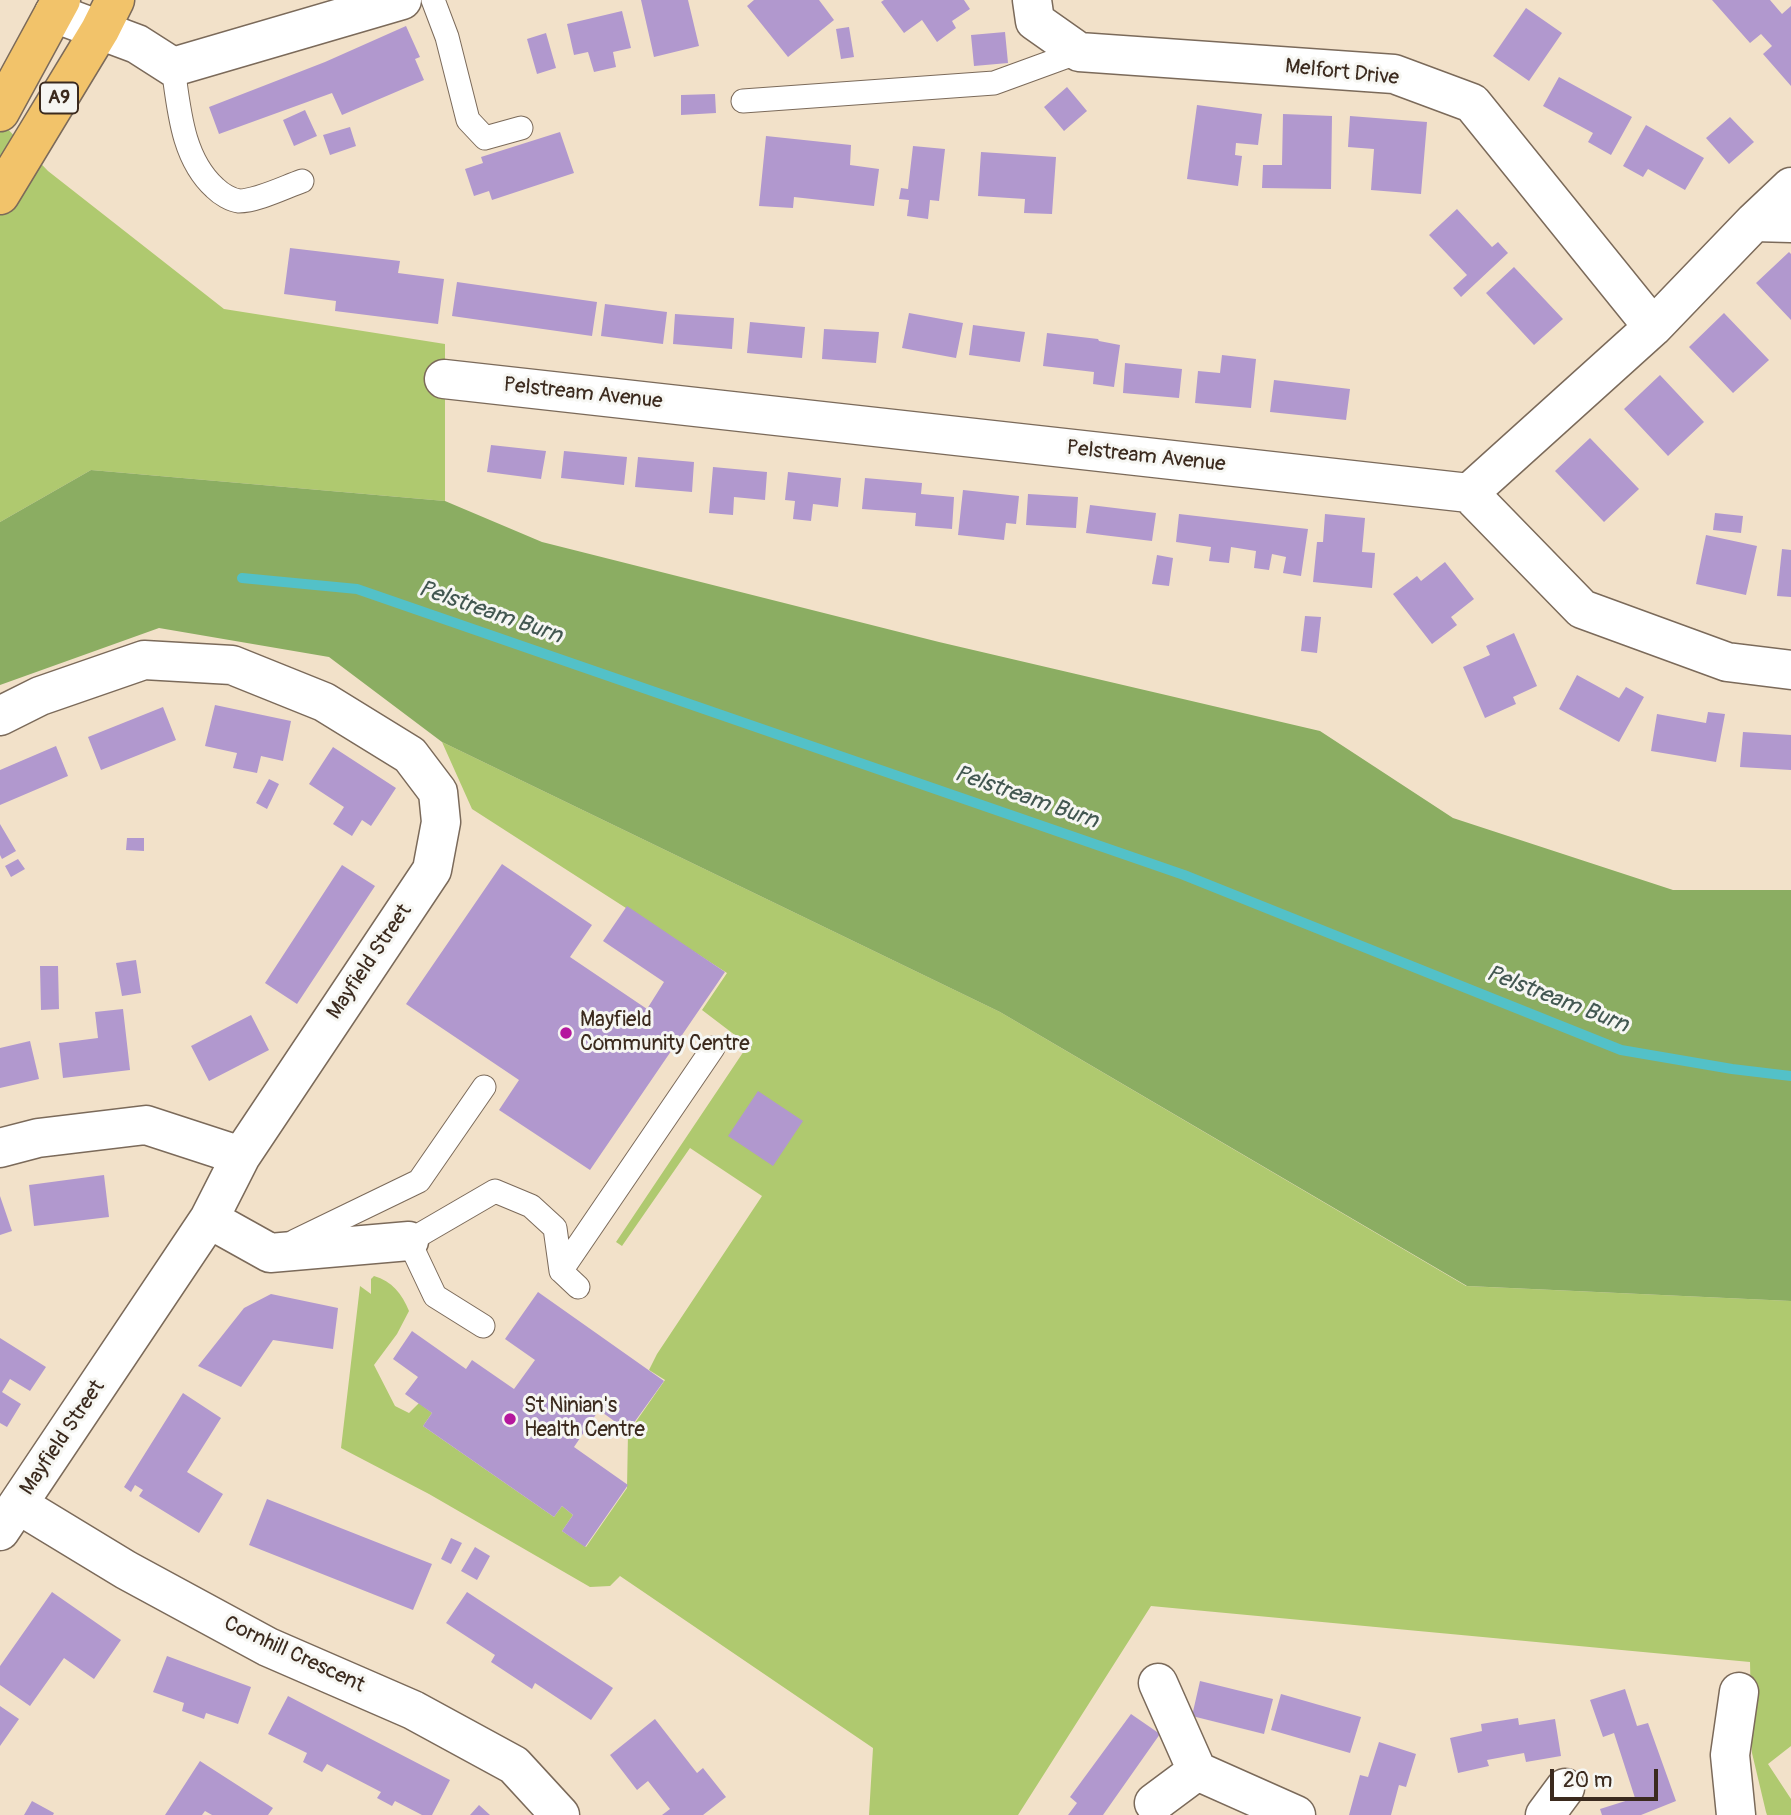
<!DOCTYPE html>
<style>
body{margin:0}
#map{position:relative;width:1791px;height:1815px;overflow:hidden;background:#f2e1c9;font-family:Pangolin,sans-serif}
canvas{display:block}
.scale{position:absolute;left:1550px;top:1769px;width:108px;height:32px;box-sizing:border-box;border:4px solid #3b2a1e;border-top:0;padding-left:9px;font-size:21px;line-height:24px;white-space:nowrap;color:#3b2a1e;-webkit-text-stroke:5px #f6f6f2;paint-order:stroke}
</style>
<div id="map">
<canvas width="1791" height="1815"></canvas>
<div class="scale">20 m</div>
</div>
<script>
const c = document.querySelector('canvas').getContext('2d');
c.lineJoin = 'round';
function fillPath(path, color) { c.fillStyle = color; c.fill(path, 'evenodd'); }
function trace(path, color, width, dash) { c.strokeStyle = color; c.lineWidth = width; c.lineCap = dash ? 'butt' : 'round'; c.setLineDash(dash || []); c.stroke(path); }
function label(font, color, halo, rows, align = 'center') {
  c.font = font + ' Pangolin,sans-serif'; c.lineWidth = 6; c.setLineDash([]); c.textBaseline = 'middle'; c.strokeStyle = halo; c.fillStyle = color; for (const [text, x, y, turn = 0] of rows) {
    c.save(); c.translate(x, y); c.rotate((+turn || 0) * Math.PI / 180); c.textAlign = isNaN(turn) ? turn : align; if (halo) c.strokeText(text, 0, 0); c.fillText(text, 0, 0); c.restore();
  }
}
fillPath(new Path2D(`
 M0,121L48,171L224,309L445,344V501L91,470L0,522Z
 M442,742L1000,1012L1466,1286L1791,1301V1746L1768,1764L1791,1799V1815H1767L1766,1812L1752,1753L1750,1662L1151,1606L1018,1815H869L873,1748L620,1576L610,1586L590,1587L429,1494L341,1448L360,1286L371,1294V1279L374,1276C392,1281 402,1294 409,1311L397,1334L374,1365L395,1406L409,1413L419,1403L432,1413L423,1426L554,1517L562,1506L573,1515L562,1531L586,1547L627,1488L628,1433L665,1380L649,1370L657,1354L762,1196L690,1148L622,1246L616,1242L748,1045L702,1010L727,973L472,809Z`), '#afc96f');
fillPath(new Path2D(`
 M91,470L445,501L542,542L939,642L1320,731L1453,818L1673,890H1791V1301L1467,1286L1000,1012L442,742L329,657L159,628L0,685V522Z`), '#8bad62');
trace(new Path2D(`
 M242,578L357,589L1184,875L1621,1050L1732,1069L1791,1076`), '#53c1c8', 10);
fillPath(new Path2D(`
 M641,0H688L699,46L654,57Z
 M754,0H819L834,20L788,57L747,6Z
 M884,0H964L970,9L952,21L956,28L937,42L922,20L904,33L881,2Z
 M1712,0H1770L1782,14L1791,6V86L1763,54L1772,46L1761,34L1750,43Z
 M1526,8L1562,33L1529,81L1493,56Z
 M622,11L631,48L613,52L616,67L594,72L588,52L574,55L567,24Z
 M406,26L420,57L415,59L424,80L342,115L332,93L219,134L209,107L325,62Z
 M849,27L854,57L841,59L836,29Z
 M1005,32L1008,63L974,66L971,35Z
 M546,33L556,68L537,74L527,39Z
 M1559,77L1632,117L1611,155L1588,142L1593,133L1543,106Z
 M1067,87L1087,111L1064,131L1044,107Z
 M715,94L716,113L681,115V95Z
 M1197,105L1262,114L1258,145L1236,143L1235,155L1242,156L1238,186L1187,179Z
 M305,110L317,136L294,146L283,120Z
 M1283,114L1332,116L1331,189L1262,188L1263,165H1282Z
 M1350,116L1427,122L1421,194L1371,190L1374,149L1348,147Z
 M1730,117L1754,142L1729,164L1706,138Z
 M1646,125L1704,158L1685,190L1648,169L1643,177L1623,166Z
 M350,127L356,146L330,155L323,135Z
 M560,132L574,173L492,200L489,191L474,196L465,169L483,163L481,157Z
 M766,136L851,145L850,165L879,169L874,206L794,197L793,208L759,206Z
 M913,146L945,149L939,201L930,200L928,219L907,216L909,200L899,199L901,188L908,189Z
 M981,152L1056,157L1052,214L1024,213L1025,199L978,196Z
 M1457,209L1492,247L1498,242L1508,253L1461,297L1453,288L1467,275L1429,235Z
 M290,248L400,261L398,273L444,279L438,324L335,311L336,301L284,294Z
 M1789,252L1791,254V320L1756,283Z
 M1514,267L1563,319L1534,345L1486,293Z
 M457,282L597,302L592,336L452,316Z
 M605,304L667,312L663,344L601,336Z
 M909,313L963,323L956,358L902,348Z
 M1724,313L1769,360L1733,393L1689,347Z
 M675,314L734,318L732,349L673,344Z
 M750,322L805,327L802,358L747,353Z
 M973,325L1025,332L1020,362L969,355Z
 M824,329L879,332L876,363L822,359Z
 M1047,333L1098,339L1099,341L1120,345L1114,387L1093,384L1094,372L1043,366Z
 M1222,355L1256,359L1251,408L1195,403L1198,371L1220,373Z
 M1125,363L1182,369L1179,398L1123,393Z
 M1660,375L1704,422L1668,456L1624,409Z
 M1274,380L1350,389L1346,420L1270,412Z
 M1590,438L1639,489L1604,522L1555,471Z
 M491,445L546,451L541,479L487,472Z
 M564,451L627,457L624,485L561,478Z
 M638,457L694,462L692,492L635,487Z
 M713,467L767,472L765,500L734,497L733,515L709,513Z
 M788,472L841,478L838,507L813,504L811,521L793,519L795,501L785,500Z
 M865,478L922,483L921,494L954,497L952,529L915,526L916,513L862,509Z
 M963,490L1019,496L1016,524L1006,523L1004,540L958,535Z
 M1028,494L1078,497L1076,528L1026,525Z
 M1090,505L1156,513L1152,541L1086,533Z
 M1715,513L1743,516L1741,533L1713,530Z
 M1179,514L1308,529L1301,576L1283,573L1286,557L1272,554L1269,570L1254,568L1256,551L1231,547L1229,563L1209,561L1211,547L1176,542Z
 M1325,514L1365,518L1362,552L1375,553L1372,588L1313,582L1317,542H1323Z
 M1706,535L1757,546L1746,595L1696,584Z
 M1782,549L1791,550V597L1777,596Z
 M1157,555L1173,558L1169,586L1152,584Z
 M1445,562L1474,599L1451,617L1457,625L1432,644L1393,594L1417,576L1421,581Z
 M1305,616L1321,617L1317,653L1301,651Z
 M1514,633L1537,686L1513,697L1516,704L1485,718L1463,667L1490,655L1486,646Z
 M1577,675L1619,698L1626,687L1644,697L1619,742L1559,709Z
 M215,705L291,721L283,761L261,756L257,773L233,768L237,753L205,746Z
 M163,707L176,740L101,770L88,737Z
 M1708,712L1725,714L1716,762L1651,751L1657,714L1706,723Z
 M1743,732L1791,735V770L1740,767Z
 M56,746L68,776L0,805V770Z
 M333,747L396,788L371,826L362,820L352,836L333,824L344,807L309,784Z
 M269,779L279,784L267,809L256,803Z
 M0,824L16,851L2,859L0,855Z
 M127,838H144V851L126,850Z
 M18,859L25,869L11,877L5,866Z
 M502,864L592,925L570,957L647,1009L664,982L603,941L627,906L725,972L590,1170L499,1110L519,1080L406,1004Z
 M342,865L375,886L297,1004L265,983Z
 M136,960L141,993L122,996L116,963Z
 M40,966H58L59,1009L41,1010Z
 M123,1009L130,1070L63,1078L59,1043L98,1038L95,1012Z
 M251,1015L269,1050L209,1081L191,1046Z
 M30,1041L39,1079L0,1088V1048Z
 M758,1091L803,1121L773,1166L728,1136Z
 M104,1175L109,1217L34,1226L29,1185Z
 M0,1196L12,1231L0,1235Z
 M538,1292L664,1381L628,1431L599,1410L574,1447L628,1485L585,1547L562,1531L573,1515L562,1506L554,1517L423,1426L432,1413L405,1394L418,1377L393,1359L412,1331L466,1369L472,1360L514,1389L535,1360L505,1339Z
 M271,1294L338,1308L333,1349L273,1340L241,1387L198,1366L244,1308Z
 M0,1338L46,1367L30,1391L10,1379L2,1392L21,1404L7,1427L0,1423Z
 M183,1393L221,1418L187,1472L223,1494L199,1533L139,1496L143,1490L135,1485L131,1492L124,1487Z
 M267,1499L432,1564L413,1610L249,1545Z
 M451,1538L462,1543L451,1564L441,1559Z
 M475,1547L490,1556L477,1580L461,1571Z
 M52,1592L121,1640L94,1679L64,1658L30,1706L0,1685V1666Z
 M467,1592L613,1688L591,1720L535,1683L532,1689L491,1662L495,1655L446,1623Z
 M167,1656L251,1687L238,1724L206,1713L204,1719L182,1711L184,1703L153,1692Z
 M1200,1681L1273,1699L1264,1734L1192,1716Z
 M1625,1689L1637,1726L1648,1723L1676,1801L1641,1815H1602L1600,1809L1635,1798L1614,1733L1603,1737L1590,1700Z
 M1281,1694L1361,1717L1350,1753L1271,1730Z
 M288,1696L450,1780L432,1815H422L395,1801L392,1806L377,1798L381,1792L327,1764L322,1772L303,1762L307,1753L268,1734Z
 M0,1706L19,1719L0,1746Z
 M1131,1714L1160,1734L1103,1815H1068L1077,1803L1070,1797Z
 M1518,1718L1519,1725L1555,1719L1561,1756L1526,1762L1524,1753L1487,1760L1489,1766L1458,1773L1450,1738L1482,1731L1481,1724Z
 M655,1719L697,1773L703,1768L726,1797L703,1815H662L670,1809L648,1781L637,1790L610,1755Z
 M1379,1742L1416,1754L1406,1787L1399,1785L1391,1815H1349L1360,1775L1368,1777Z
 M200,1761L273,1808L268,1815H212L205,1811L202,1815H165Z
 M32,1801L54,1813L53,1815H24Z
 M479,1805L490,1815H470Z`), '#b198ce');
const lane = new Path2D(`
 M433,0L447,37L468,120L485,138L521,128
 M173,67C179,109 182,158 215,188C221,194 231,200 239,201C257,201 285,187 302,181
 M743,101L994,83L1079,52
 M295,1241L419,1181L484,1087
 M561,1271L713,1048
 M483,1326L435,1296L409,1241L495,1191L531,1206L555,1228L561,1271L578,1287`);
const street = new Path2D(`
 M1032,0L1035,21L1079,52L1394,74L1472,103L1653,327L1754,222L1791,223
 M54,13L137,44L173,67L402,0
 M1754,222L1791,187
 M444,379L1469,493L1582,609L1727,662L1791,670
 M1469,493L1653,327
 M0,716L40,696L144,660L232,665L324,702L410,755L438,792L441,822L432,870L241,1156L209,1219L0,1531
 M0,1148L38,1138L146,1125L241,1156
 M209,1219L270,1253L409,1241
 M19,1505L126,1570L268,1647L413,1710L514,1765L560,1815
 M1158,1683L1197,1771L1296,1815
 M1154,1803L1197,1771
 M1545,1815L1565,1788
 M1736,1815L1730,1755L1739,1692`);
const primary = new Path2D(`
 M0,112L61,0
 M0,195L100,30L115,0`);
trace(lane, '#7b6a5a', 25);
trace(street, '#7b6a5a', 41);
trace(primary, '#7b6a5a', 41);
trace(lane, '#fff', 23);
trace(street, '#fff', 38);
trace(primary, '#f2c36a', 38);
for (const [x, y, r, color] of [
 [566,1033,7,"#b5179e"],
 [510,1419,7,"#b5179e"]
]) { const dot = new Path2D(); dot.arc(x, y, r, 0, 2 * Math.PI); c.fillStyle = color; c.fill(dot); trace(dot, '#f6f6f2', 2.5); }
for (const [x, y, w] of [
 [59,98,38]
]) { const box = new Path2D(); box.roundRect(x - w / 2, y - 15.5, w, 31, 5); c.fillStyle = '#f6f6f2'; c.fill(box); trace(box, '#3b2a1e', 2); }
label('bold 19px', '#3b2a1e', null, [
 ["A9",59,98]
]);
label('21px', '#3b2a1e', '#f6f6f2', [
 ["Melfort Drive",1342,73,6],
 ["Pelstream Avenue",583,394,6],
 ["Pelstream Avenue",1146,457,6],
 ["Mayfield Street",370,962,-56],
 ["Mayfield Street",63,1438,-56],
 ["Cornhill Crescent",294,1655,25]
]);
label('21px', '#3b2a1e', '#f6f6f2', [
 ["Mayfield",580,1021],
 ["Community Centre",580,1045],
 ["St Ninian's",524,1407],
 ["Health Centre",524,1431]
], 'left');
label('italic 23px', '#425751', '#f6f6f2', [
 ["Pelstream Burn",490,613,19],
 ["Pelstream Burn",1026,798,19],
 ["Pelstream Burn",1557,1000,21]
]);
</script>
